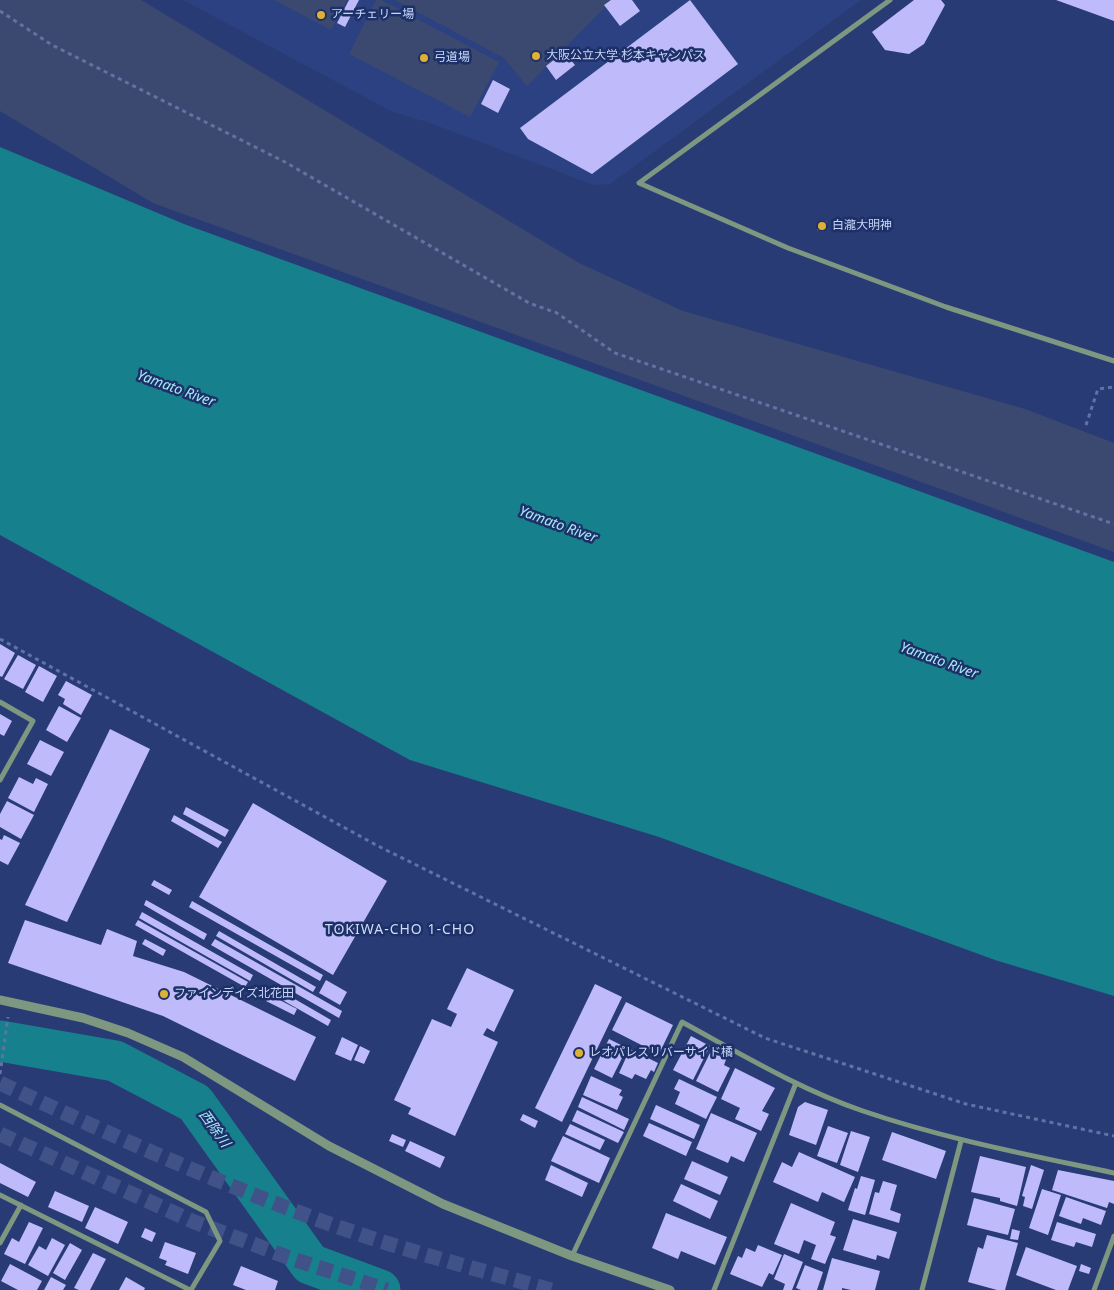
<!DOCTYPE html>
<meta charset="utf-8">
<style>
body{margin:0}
canvas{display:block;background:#283b74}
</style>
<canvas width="1114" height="1290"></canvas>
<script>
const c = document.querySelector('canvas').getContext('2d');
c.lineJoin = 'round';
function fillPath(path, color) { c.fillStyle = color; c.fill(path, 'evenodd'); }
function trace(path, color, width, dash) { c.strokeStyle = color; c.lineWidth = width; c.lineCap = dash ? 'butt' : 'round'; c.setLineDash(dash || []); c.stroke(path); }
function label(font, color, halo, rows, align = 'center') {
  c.font = font + ' "Noto Sans","Noto Sans JP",sans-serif'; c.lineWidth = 5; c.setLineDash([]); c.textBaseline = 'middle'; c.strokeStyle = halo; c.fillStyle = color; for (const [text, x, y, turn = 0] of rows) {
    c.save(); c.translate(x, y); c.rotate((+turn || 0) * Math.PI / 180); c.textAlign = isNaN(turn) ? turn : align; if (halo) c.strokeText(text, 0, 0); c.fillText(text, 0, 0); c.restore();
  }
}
fillPath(new Path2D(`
 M183,0H861L610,184L594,185L430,123L393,112Z`), '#2c4182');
fillPath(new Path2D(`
 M0,0H141L579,263L683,311L1025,409L1114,443V552L153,203L0,111Z
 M274,0H347L331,30Z
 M376,0H381L499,62L470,117L349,54Z
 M395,0H612L527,86L504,58Z`), '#3b4970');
fillPath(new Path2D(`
 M0,147L184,224L1114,562V996L995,960L659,837L410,760L0,535Z`), '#16808c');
trace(new Path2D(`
 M0,1041L115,1061L195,1103L310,1264L380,1290`), '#16808c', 41);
fillPath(new Path2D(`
 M349,0H359L345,27L337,23Z
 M611,0H632L640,11L620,26L604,5Z
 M690,0L738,64L592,174L528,139L520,128Z
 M914,0H941L945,5L924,44L909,54L885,50L872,32Z
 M1056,0H1114V21Z
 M564,52L575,65L556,80L546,66Z
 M493,80L510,89L498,113L481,104Z
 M821,220L827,222L823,232L817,230Z
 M0,644L15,653L2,677L0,676Z
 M18,655L36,665L23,689L4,679Z
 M39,666L57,676L43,702L25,692Z
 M66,681L92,695L81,715L63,704L65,699L58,695Z
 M59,706L81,718L67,742L46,730Z
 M0,714L12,721L4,736L0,734Z
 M110,729L150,749L67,922L25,905Z
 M40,740L64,752L51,776L27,764Z
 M19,777L33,784L36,778L48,784L34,812L8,798Z
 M7,801L34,815L21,839L0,827V814Z
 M253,803L387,881L333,975L199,897Z
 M186,807L229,830L225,837L183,814Z
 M174,815L222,842L218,848L171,821Z
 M4,835L20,843L8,865L0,861V839L2,840Z
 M154,880L172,890L169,895L151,885Z
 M146,900L207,934L204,940L144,905Z
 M192,901L323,975L320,981L189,907Z
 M142,912L253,975L250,981L139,918Z
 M25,920L101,945L107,929L137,941L133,956L184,972L316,1037L295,1081L163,1016L8,963Z
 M138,920L248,982L245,987L135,925Z
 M219,931L316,987L313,992L216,936Z
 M145,939L166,950L163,956L142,944Z
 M215,939L342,1011L339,1018L211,945Z
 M467,968L514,990L494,1032L487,1028L483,1035L498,1042L455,1136L408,1114L411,1108L394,1100L432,1019L451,1027L457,1014L447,1009Z
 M326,980L347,992L340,1005L319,993Z
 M595,984L622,997L562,1122L535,1108Z
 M274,987L331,1020L328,1026L270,993Z
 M270,995L297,1009L294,1015L266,1001Z
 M626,1002L673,1025L659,1054L612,1030Z
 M691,1036L710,1046L693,1080L673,1070Z
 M342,1037L358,1045L351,1061L335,1054Z
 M609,1039L627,1048L612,1078L594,1069Z
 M360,1046L370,1051L364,1064L354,1060Z
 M630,1049L658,1063L654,1072L651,1070L646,1079L635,1074L632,1079L619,1073Z
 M712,1049L727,1057L724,1065L730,1068L718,1092L696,1081Z
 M735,1068L775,1088L762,1111L769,1114L761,1131L735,1119L740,1108L721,1099Z
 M591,1076L622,1090L619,1095L623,1097L617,1110L583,1095Z
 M679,1079L717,1097L706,1119L675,1104L680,1092L674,1089Z
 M582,1097L629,1119L624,1130L578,1107Z
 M805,1102L828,1110L816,1145L789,1135L798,1107Z
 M656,1105L700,1125L694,1139L650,1119Z
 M577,1110L624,1132L618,1143L572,1121Z
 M711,1113L757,1133L744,1162L731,1156L728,1163L696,1149Z
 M523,1114L538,1121L535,1128L520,1120Z
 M649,1123L692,1142L686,1156L643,1136Z
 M570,1124L605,1140L600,1150L565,1134Z
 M828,1126L848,1133L837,1163L817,1156Z
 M851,1131L870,1137L858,1172L840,1165Z
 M892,1132L946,1151L936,1179L882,1160Z
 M392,1134L406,1140L403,1147L389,1141Z
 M563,1136L610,1158L599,1183L551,1161Z
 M410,1141L445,1157L440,1168L405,1151Z
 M799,1152L855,1177L844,1202L822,1192L818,1202L773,1182L782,1162L792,1167Z
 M980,1156L1026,1167L1017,1206L1000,1201V1198L971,1192Z
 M692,1161L728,1177L720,1195L684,1179Z
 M0,1163L36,1182L28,1197L0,1183Z
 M551,1165L588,1183L582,1197L545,1180Z
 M1031,1165L1044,1170L1032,1209L1023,1206L1025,1197L1022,1196Z
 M1058,1170L1114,1181V1204L1109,1202L1107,1208L1052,1190Z
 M861,1176L875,1180L865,1215L848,1210L855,1188L857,1189Z
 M883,1181L897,1185L890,1210L901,1214L899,1223L869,1214L875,1192L879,1193Z
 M681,1184L718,1201L710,1219L673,1201Z
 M1042,1189L1061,1195L1048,1235L1029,1228Z
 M55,1191L89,1206L82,1222L48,1207Z
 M1066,1197L1106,1211L1101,1225L1083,1218L1081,1224L1059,1216Z
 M974,1198L1015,1209L1008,1235L967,1225Z
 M791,1203L835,1222L830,1235L836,1237L825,1264L811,1259L816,1245L804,1240L799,1254L774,1244Z
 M95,1207L128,1222L118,1244L85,1228Z
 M666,1213L727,1237L715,1265L681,1251L678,1259L652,1248Z
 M853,1219L897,1232L889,1259L877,1255L876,1260L843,1250Z
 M29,1222L43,1228L25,1264L4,1254L12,1238L19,1242Z
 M1057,1222L1096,1234L1092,1247L1076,1242L1074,1247L1051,1240Z
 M145,1228L156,1233L152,1242L141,1237Z
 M1012,1229L1020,1231L1018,1240L1010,1239Z
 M987,1235L1018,1243L1005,1290H997L968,1282L978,1247L983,1249Z
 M52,1238L65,1245L48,1276L28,1265L39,1246L46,1250Z
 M165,1242L196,1253L188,1274L165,1265L167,1261L159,1258Z
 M70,1243L82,1250L65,1280L53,1273Z
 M758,1245L782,1255L773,1275L769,1273L762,1287L730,1274L738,1256L742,1258L746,1248L755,1252Z
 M1026,1247L1077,1266L1068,1290H1056L1016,1275Z
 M93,1253L106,1259L90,1290H79L74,1288Z
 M784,1254L803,1262L792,1290H783L785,1284L774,1279Z
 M832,1258L880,1271L875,1290H851L842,1288V1290H823Z
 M10,1264L42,1281L37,1290H18L1,1281Z
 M1081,1264L1091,1268L1089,1274L1079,1271Z
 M805,1265L823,1272L817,1290H801L796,1288Z
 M241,1266L278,1281L275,1290H246L233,1285Z
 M51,1277L66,1285L63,1290H44Z
 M126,1277L145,1288L144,1290H119Z`), '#bfbbfa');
trace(new Path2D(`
 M0,1083C109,1134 217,1183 330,1224C402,1250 477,1269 551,1290
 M0,1134L192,1221L287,1257L387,1290`), '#405288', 15, [15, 8]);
trace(new Path2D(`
 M0,11L52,45L285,162L529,303L557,313L615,353L1114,524
 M1086,425L1098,389L1114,387
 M0,639L378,846L765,1038L966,1104L1114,1136
 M0,1074L8,1017`), '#6173a4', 3, [4, 4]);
trace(new Path2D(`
 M890,0L639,183L788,248L946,307L1114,361
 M0,702L33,721L0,780
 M0,1105L206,1212L220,1241L191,1290
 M0,1195L190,1290
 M0,1243L21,1205
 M572,1256L682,1022C741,1054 799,1089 863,1111C945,1139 1030,1155 1114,1173
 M714,1290L796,1083
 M922,1290L961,1141
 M1094,1290L1114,1236`), '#7d9780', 5);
trace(new Path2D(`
 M0,1000L83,1018L128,1033L183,1057L329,1146L443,1204L572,1256L670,1290`), '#7d9780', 9);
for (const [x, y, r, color] of [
 [321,15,5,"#deb133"],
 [536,56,5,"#deb133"],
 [424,58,5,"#deb133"],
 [822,226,5,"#deb133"],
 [164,994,5,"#deb133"],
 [579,1053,5,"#deb133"]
]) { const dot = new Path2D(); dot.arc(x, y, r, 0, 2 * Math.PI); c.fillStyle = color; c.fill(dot); trace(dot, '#1e3068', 2); }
label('12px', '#c8d7f9', '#1e3068', [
 ["アーチェリー場",331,15],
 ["大阪公立大学 杉本キャンパス",546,56],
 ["弓道場",434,58],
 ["白瀧大明神",832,226],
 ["ファインデイズ北花田",174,994],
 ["レオパレスリバーサイド橘",589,1053]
], 'left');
label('italic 14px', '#a6edf7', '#1e3068', [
 ["Yamato River",176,389,20],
 ["Yamato River",558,525,20],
 ["Yamato River",939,661,20],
 ["西除川",214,1129,54]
]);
c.letterSpacing = '1px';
label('14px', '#cfdbf7', '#1e3068', [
 ["TOKIWA-CHO 1-CHO",400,930]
]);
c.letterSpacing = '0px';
</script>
